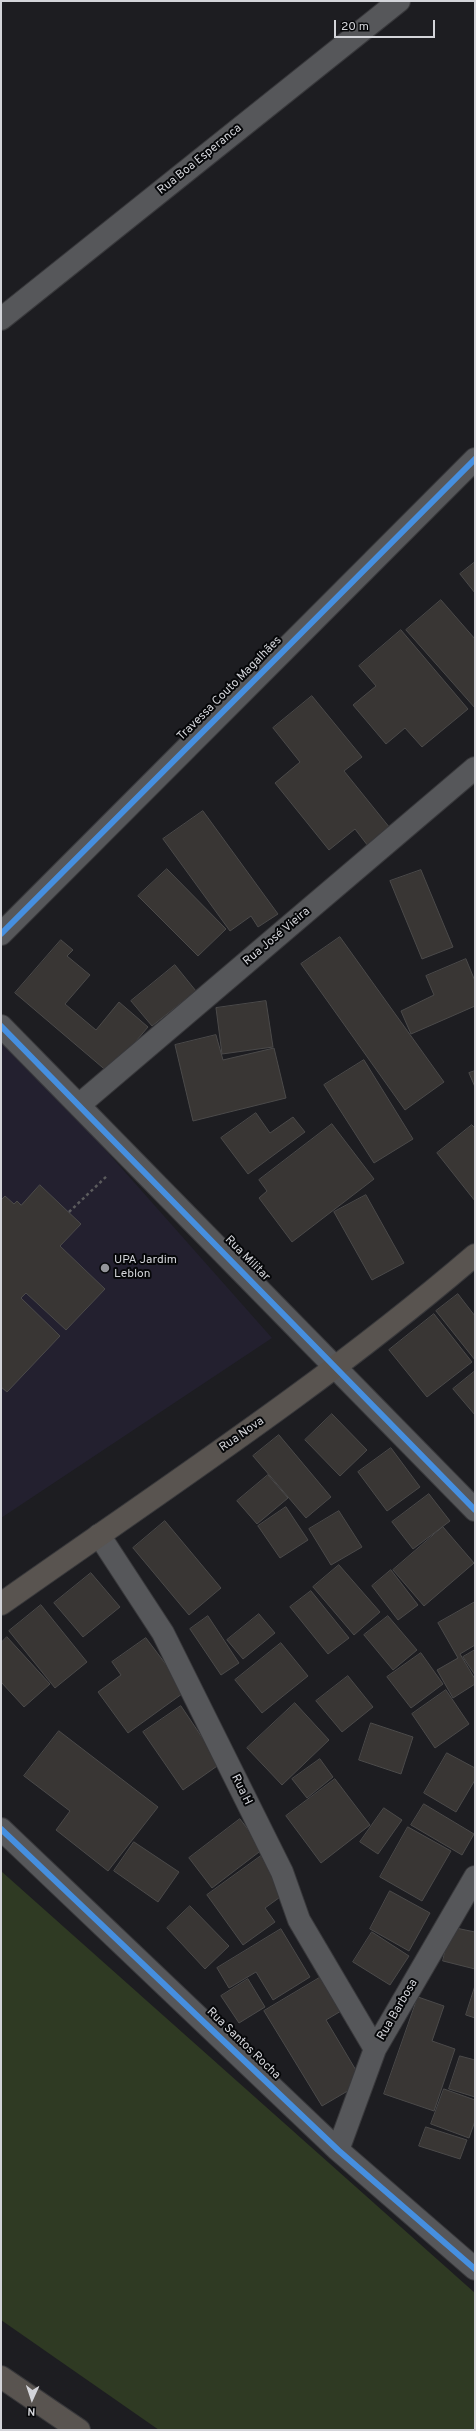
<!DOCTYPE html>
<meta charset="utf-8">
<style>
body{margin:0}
#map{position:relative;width:476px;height:2431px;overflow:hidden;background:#1d1d21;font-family:Overpass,sans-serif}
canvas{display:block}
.frame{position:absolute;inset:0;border:2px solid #d3d4d9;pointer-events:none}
.north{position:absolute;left:12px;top:2379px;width:40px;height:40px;-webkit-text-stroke:3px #060709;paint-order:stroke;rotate:183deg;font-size:11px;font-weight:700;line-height:16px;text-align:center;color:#d3d4d9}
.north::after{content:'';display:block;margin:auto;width:14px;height:18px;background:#d3d4d9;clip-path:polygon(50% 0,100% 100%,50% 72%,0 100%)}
.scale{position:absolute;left:334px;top:20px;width:101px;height:18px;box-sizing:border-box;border:2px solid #d3d4d9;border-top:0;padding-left:5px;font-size:12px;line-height:14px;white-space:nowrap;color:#d3d4d9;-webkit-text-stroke:3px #060709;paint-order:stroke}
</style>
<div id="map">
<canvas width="476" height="2431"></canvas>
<div class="frame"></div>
<div class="north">N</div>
<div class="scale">20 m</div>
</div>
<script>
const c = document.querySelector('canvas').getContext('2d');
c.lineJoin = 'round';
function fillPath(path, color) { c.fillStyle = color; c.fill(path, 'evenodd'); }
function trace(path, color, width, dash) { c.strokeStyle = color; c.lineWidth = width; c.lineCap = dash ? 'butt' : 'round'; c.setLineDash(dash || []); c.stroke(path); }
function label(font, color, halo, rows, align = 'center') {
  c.font = font + ' Overpass,sans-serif'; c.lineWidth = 4; c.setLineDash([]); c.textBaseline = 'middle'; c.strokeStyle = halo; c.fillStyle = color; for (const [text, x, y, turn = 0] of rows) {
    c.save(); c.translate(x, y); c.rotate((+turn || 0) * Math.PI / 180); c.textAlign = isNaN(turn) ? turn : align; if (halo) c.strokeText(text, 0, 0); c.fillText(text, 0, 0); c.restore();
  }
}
fillPath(new Path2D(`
 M1,1032L272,1338L1,1518Z`), '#23202f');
fillPath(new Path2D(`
 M1,1871L475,2293V2430H159L1,2320Z`), '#2f3a23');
const building = new Path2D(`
 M475,562V593L460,574Z
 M441,600L475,639V708L406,630Z
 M401,630L468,709L422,747L405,728L386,744L353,705L376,686L359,666Z
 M312,696L362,757L344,771L390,828L368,846L355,829L329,850L275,783L300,762L273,728Z
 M203,811L278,914L258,927L251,916L230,931L163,839Z
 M167,869L226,929L198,956L138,896Z
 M421,870L453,947L422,959L390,881Z
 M340,937L444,1082L405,1110L301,964Z
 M61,940L73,950L67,956L90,975L65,1004L96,1030L119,1002L148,1027L109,1073L15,993Z
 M466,959L475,981V1006L411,1034L401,1011L434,995L426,976Z
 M175,965L196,991L152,1026L131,1001Z
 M266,1001L273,1047L222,1054L216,1008Z
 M216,1035L223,1060L274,1048L286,1098L193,1121L175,1045Z
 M364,1060L413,1139L374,1163L324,1085Z
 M475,1071V1087L469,1073Z
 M256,1113L270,1133L293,1117L305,1132L248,1174L221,1138Z
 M332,1124L374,1179L292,1242L259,1198L267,1191L259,1180Z
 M472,1125L475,1128V1201L437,1153Z
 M40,1185L81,1224L60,1246L105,1289L66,1330L26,1293L21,1298L60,1336L7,1392L1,1387V1200L5,1196L14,1204L17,1201L21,1205Z
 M366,1195L404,1263L372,1280L334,1212Z
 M458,1294L475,1316V1360L436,1311Z
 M434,1314L472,1362L427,1397L389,1350Z
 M475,1371V1415L453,1389Z
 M332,1414L367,1450L340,1476L305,1440Z
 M279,1435L331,1497L306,1518L253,1456Z
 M391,1448L420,1487L387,1511L358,1472Z
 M268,1475L288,1498L257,1524L237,1501Z
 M429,1494L450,1521L413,1549L392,1522Z
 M286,1507L308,1540L280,1558L258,1526Z
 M339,1511L362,1547L331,1565L309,1529Z
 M165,1521L221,1588L189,1615L133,1548Z
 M443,1527L474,1563L424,1606L393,1570Z
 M339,1565L380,1612L354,1635L313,1587Z
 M391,1570L418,1605L398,1620L372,1586Z
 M91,1573L120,1607L83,1637L54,1603Z
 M311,1591L349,1638L328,1654L290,1607Z
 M475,1602V1645L460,1654L475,1679V1684L453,1698L437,1670L458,1658L438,1623Z
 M41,1605L87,1662L55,1688L9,1631Z
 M259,1614L275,1633L243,1659L227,1640Z
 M208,1616L239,1663L221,1675L190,1629Z
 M388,1616L417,1650L393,1670L364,1635Z
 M7,1637L50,1684L24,1707L1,1682V1643Z
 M146,1638L186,1691L128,1733L98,1692L121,1675L112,1662Z
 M281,1643L308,1676L262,1713L235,1680Z
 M475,1650V1675L463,1657Z
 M421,1653L443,1684L411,1708L387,1677Z
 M348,1676L373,1707L342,1732L316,1701Z
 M446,1690L469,1724L435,1748L412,1714Z
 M295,1703L329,1740L282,1785L247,1748Z
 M181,1706L220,1764L183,1790L143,1732Z
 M371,1723L413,1737L401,1774L359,1760Z
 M59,1731L158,1807L108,1871L56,1830L70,1811L24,1776Z
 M447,1753L475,1768V1780L456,1812L424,1793Z
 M320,1759L333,1777L307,1798L292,1779Z
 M335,1779L370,1825L321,1863L286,1816Z
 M424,1804L474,1834L462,1855L411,1825Z
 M384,1808L402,1820L378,1854L360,1842Z
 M240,1819L263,1849L212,1888L189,1858Z
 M408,1827L451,1851L422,1901L380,1877Z
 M134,1842L179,1872L158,1902L114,1871Z
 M261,1856L287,1892L265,1908L275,1922L243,1945L207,1895Z
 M390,1891L430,1913L409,1951L370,1929Z
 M190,1906L229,1946L205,1969L167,1928Z
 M451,1927L475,1932V1969L443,1961Z
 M281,1929L310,1977L273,2000L256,1972L229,1988L217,1968Z
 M372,1932L409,1956L390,1985L353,1962Z
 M321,1977L341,2011L326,2020L363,2082L322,2106L264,2011Z
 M248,1979L265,2007L239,2023L221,1996Z
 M475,1986V2018L466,2015Z
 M418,1997L444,2006L432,2041L455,2049L434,2111L384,2094Z
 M460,2056L475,2060V2097L449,2089Z
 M444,2089L475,2100V2121L469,2138L431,2124Z
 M426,2127L467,2140L460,2159L419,2146Z`);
fillPath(building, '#393634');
trace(building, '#4b4a4a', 1);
const minor = new Path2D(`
 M1,319L399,1
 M1,934L475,459
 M1,1026L475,1510
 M79,1105L475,768
 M99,1535L163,1633L282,1872L299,1920L375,2049
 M1,1829L338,2150L475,2269
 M338,2150L375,2049L475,1877`);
const primary = new Path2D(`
 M1,1604C161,1491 326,1383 475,1255
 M1,2377L79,2430`);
trace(minor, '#38383b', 24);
trace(primary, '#38383b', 24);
trace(new Path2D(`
 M69,1212L108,1175`), '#5b5b5d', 2.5, [3, 3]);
trace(minor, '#56575a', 22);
trace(primary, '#595450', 22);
trace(new Path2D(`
 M1,934L475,459
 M1,1026L475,1510
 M1,1829L338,2150L475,2269`), '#468fdf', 6);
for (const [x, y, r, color] of [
 [105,1268,5,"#939499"]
]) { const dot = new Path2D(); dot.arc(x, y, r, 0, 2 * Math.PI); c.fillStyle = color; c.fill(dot); trace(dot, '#060709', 1.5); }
label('12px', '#d3d4d9', '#060709', [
 ["Rua Boa Esperanca",200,160,-39],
 ["Travessa Couto Magalhães",230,689,-45],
 ["Rua José Vieira",277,937,-40],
 ["Rua Militar",247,1259,45],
 ["Rua Nova",242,1435,-35],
 ["Rua H",241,1790,64],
 ["Rua Barbosa",398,2010,-60],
 ["Rua Santos Rocha",243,2044,44]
]);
label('12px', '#d3d4d9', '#060709', [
 ["UPA Jardim",114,1261],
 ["Leblon",114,1275]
], 'left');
</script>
